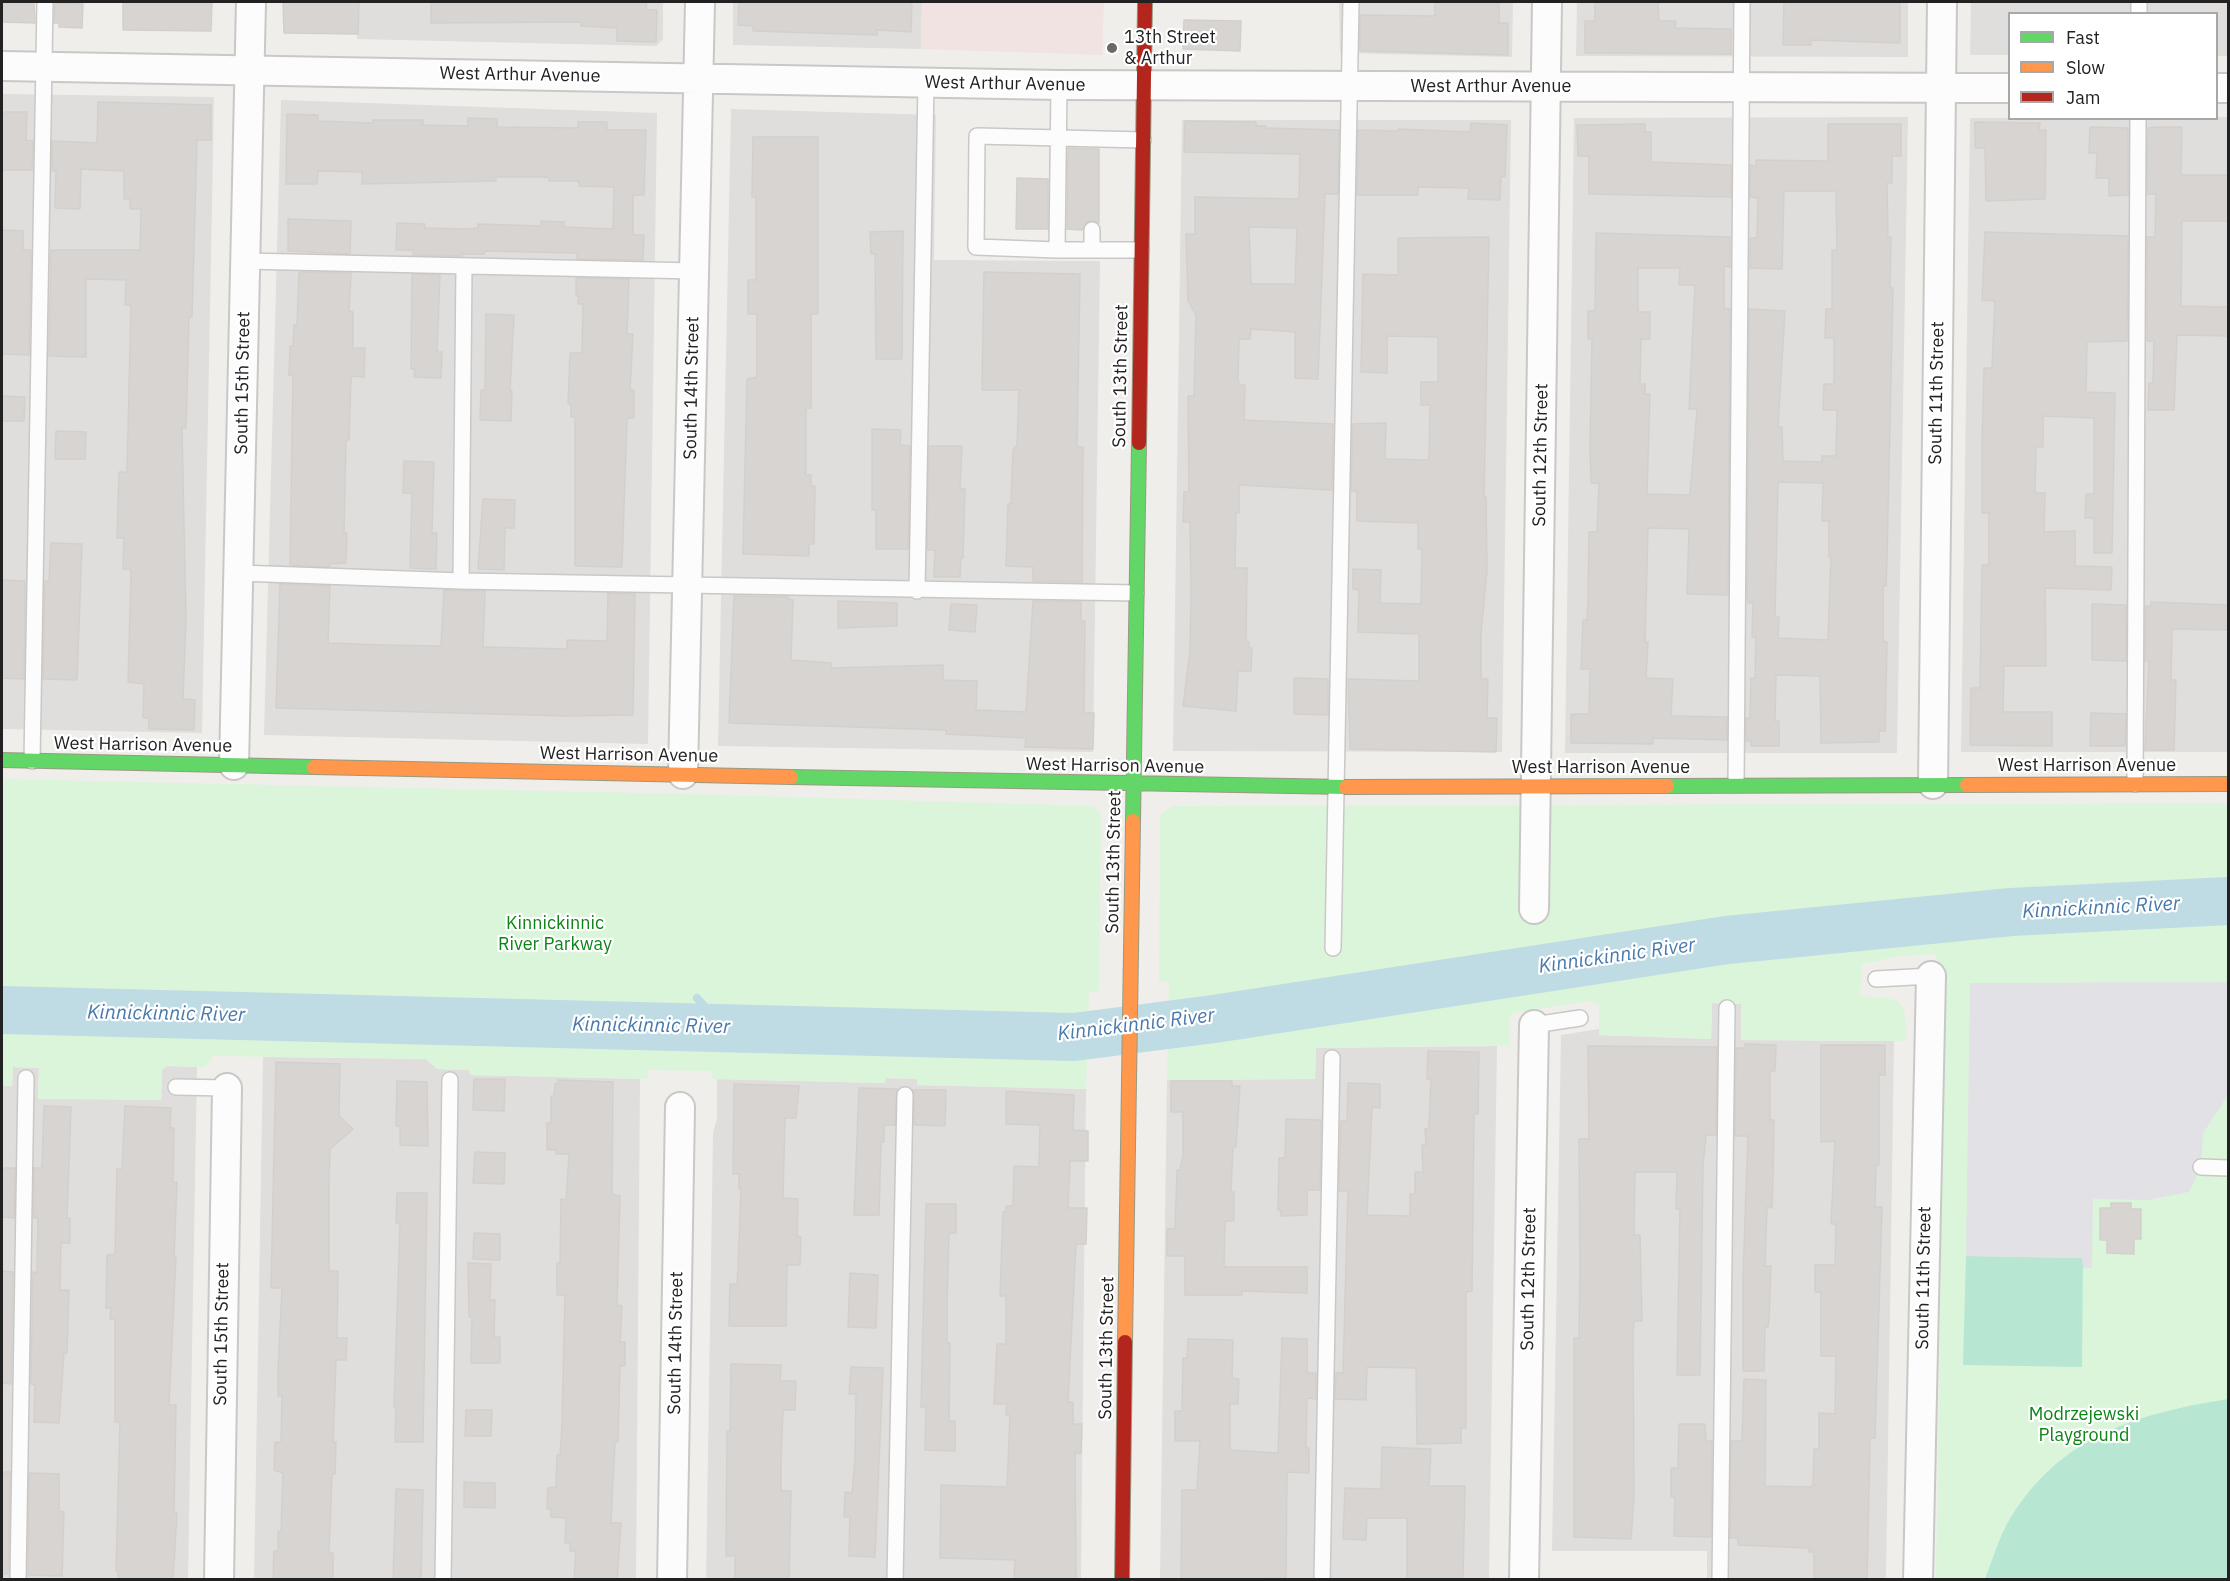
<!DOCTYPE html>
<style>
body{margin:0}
#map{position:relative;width:2230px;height:1581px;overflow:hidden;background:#f0eeeb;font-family:"IBM Plex Sans",sans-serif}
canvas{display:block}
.frame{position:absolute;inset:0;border:3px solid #222;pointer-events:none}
.legend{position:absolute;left:2008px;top:12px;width:210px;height:108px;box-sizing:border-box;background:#fff;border:2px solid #a7a7a7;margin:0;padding:8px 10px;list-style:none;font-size:18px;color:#222}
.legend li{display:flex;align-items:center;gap:12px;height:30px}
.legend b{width:30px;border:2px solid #a7a7a7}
</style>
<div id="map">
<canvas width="2230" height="1581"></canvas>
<div class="frame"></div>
<ul class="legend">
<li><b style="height:8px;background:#63d668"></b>Fast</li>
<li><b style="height:8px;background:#ff974d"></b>Slow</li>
<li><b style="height:8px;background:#b3261e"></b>Jam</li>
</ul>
</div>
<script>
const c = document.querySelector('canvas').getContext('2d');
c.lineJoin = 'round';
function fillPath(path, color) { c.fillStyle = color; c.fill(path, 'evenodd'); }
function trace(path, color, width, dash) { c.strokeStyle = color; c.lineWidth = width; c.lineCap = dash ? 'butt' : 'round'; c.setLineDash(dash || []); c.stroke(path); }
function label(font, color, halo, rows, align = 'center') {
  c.font = font + ' "IBM Plex Sans",sans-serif'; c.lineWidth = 4.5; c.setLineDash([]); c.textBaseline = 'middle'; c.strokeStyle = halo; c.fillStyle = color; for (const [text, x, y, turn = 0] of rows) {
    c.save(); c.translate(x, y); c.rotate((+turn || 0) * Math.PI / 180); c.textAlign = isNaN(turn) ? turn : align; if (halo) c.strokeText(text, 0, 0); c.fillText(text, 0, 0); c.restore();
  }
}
fillPath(new Path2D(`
 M358,2H663V39L656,46L357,39Z
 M733,2H922L921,49L733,45Z
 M1339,2H1513L1512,57L1340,53Z
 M1577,2H1908V57L1576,56Z
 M1971,2H2228V56H2217L2216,14H2010L2009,55H1970Z
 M2,94L214,97L202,733L2,729Z
 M281,100L657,113L648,744L264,735Z
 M731,109L936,115L934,260L1100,261L1093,752L718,746Z
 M1908,117L1897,753H1565L1574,118Z
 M2217,117H2228V752H1961L1970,118Z
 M1182,120H1511L1502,752L1173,751Z
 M1712,1003L1741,1004V1040L1894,1041L1886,1579H1707V1551H1552L1561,1035L1599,1029V1035L1711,1039Z
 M1497,1046L1489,1579L1160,1580L1167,1080L1315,1079L1316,1048Z
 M263,1057L426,1059L437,1069L470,1070V1075L640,1079L636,1579L254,1580Z
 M167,1066L197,1067L188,1579L2,1580V1086L12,1085L13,1067L39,1068L38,1098L161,1100L162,1070Z
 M885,1078L918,1079V1085L1086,1089L1081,1579L706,1580L713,1134L717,1118V1079L885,1083Z`), '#dfdedc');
fillPath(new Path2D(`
 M922,2H1104L1102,55L921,49Z`), '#f1e3e1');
fillPath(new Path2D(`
 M2,779L687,794L1094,806L1101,815L1099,991L1089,992L1086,1089L917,1085V1079L886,1078L885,1083L712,1079L711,1071L648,1070V1079L470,1075L469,1070L437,1069L426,1059L214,1056L205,1067L167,1066L162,1070L161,1100L38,1099L39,1068L13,1067L12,1086H2Z
 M2228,803V1579H1936L1945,978L1935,954L1900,956L1862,964L1860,996C1903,999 1907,996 1906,1041L1741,1040V1004L1712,1003L1711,1039L1599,1035V1005L1589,1001L1513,1013L1510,1017L1509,1045L1316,1048L1315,1079L1167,1080L1169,981L1159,982L1160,821L1162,814L1172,806Z`), '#daf5da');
fillPath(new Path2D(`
 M1966,1256L2083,1258L2082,1367L1963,1365Z
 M2228,1399V1579H1985C1992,1561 1998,1541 2007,1524C2057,1437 2135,1414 2228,1399Z`), '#b7e6d2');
fillPath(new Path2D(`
 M2228,982V1095L2203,1133L2201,1167L2189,1192L2148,1200L2093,1199L2092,1268H2083L2082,1258L1966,1256L1970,983Z`), '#e2e1e5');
trace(new Path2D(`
 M697,998L725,1029`), '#bfdbe3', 8);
trace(new Path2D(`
 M2,1010L1074,1037L1214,1019L1727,940L2011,912L2228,901`), '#bfdbe3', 48);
const building = new Path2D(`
 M2,2H34L35,23L2,22Z
 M123,2H212L211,31L123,30Z
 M283,2H359L358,34L284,33Z
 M431,2H647L646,10H657L656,42L617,41V28L581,26V22L431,23Z
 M739,2H912L911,32L877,30V35L753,31V26L738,25Z
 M1435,2H1499V23H1508V55L1360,51V15L1435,16Z
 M1595,2H1658L1659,21H1676L1675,28L1731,29V54L1585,53V21H1595Z
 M1784,2H1900V43L1811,40V45H1783Z
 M55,3L83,4L82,28L59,27V23H54Z
 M1184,20L1241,21L1240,51L1183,49Z
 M98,102L211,105V140H197L192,317H189L186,428H182L186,621L183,699L195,700L194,730L149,729V718H143L144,684L128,682L131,576L130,569H123L124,538H117L119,472H127L131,305H125L126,280L86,279V357L49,356L51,250H140L141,209H130V199H124V171L81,169L80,209L55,208L56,171H52V141L97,143Z
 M2,112H27L26,140L33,141L32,170H2Z
 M287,114L318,115V121L373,123V120H423V125L468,126V118L497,119V127L578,128V122H607V130H646L644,195H633V235H644L643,260L577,259V253L485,251L484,254H462V256L413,255V250H396L397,223L425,224V228L466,229L478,228V224L541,226V221L564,222V227L613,229L614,187L579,186V181H549V178L541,177H496V181L362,184V172L318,171L317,184H286Z
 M1185,121L1256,122V126H1266V128L1339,130L1338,194H1325L1318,379L1295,378V332L1251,329L1250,339H1239L1238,381L1240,385H1245L1244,420L1333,424L1332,490L1239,485V513H1236L1235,568H1247L1246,642H1249V648H1252L1251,671H1238L1236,711L1183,706L1190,651L1191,595L1190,522H1183L1184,492H1189L1188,396H1194L1196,315L1188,301L1186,234H1195V197L1299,199L1300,154L1184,152ZM1249,227L1297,228L1295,284H1251Z
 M1975,122L2040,123L2039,130H2046L2045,199L1986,201L1985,148H1975Z
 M1471,123L1507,125L1505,177L1501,176L1500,200L1468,199L1469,188L1418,187V195H1357L1358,130L1398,131V129L1470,132Z
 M1645,124V132H1651V162L1731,165V197L1589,194V156H1578L1577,125Z
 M1828,124H1901V156H1892V183H1887L1888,237H1891L1890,288H1893L1887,558L1886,586H1883V641L1887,642L1885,731H1879V742L1821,743L1820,676L1776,675L1775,721H1779V746H1751V741H1746V718H1750L1751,678H1755L1756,637H1752L1753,603H1748L1747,596L1749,309L1785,311L1778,427H1782L1783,461L1822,462V456H1836L1837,410H1823L1824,384H1834V338H1825L1826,309H1832V250H1837L1836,191H1784L1782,269L1750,268V238H1757L1758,198L1750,197V165L1756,166V160L1828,161ZM1778,482L1823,483L1822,521H1829V557H1831L1828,640L1778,638L1779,617L1775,616Z
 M2090,127L2128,128V195L2109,196V178H2096L2097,153H2089Z
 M2156,127H2182L2181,175H2229V221H2182L2181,306L2229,307V336L2177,335L2174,410H2148L2149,383H2153L2154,341H2147V237H2155L2156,194H2147L2148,128Z
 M753,137H818V314H811V408H806V475H811V486H815L814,544H809V556L743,554L747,379L757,377V314H748V280H756V197H752Z
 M1068,148L1099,149V223L1088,221L1082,230L1067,229Z
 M1017,178L1048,179V229H1016Z
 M288,219L351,221L350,254L288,251Z
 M2,230L23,231V250H31L29,355L2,354Z
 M903,231L902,359H876L875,254H871L870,232Z
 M1985,232L2128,236L2127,341L2087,342L2086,392L2115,393L2112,553H2094V518H2085L2086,494H2094V418L2043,416V447H2036L2035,493H2045L2044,532L2075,531V566L2112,567L2111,590L2045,588L2046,666H2004L2003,712H2052V746L1970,745L1971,688H1980L1982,565H1989V513H1982V446L1984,368H1992L1995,301L1982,300Z
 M1596,233L1730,237V267L1724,266V308L1730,309L1728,595L1687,594L1689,529L1648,528L1645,642H1648L1646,678L1673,679L1671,716L1727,717V740L1653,738V744L1571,743V714H1589L1590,669H1581L1583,620H1587L1588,603L1589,532H1597L1599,483H1591L1590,447L1592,339H1588V311H1595ZM1638,268H1680L1679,285H1695L1689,409H1697L1690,495L1647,494L1650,394H1645V384H1640L1641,339H1650V312H1638Z
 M1489,237L1484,497H1486L1487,570L1481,633V679H1488L1487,718H1497L1496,752L1350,749L1348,679L1419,681V634L1358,632L1359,590L1353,589V569L1381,570L1380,603L1421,604L1422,549H1418V523L1357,521V491H1351L1353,424L1386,423L1385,459L1426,460L1429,458L1430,405H1421V382H1438V337L1387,336V373L1361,372L1363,274L1398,275V238Z
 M299,272L351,273L349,311L353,312V348H365L364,377L351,376L349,440H346L344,533H347L346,563L330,564V567L290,565L293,375H289L290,346H293L294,325H297Z
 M984,272L1080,274L1077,447H1083L1082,582L1033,581V567L1006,566L1008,504H1011L1013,450L1017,445L1019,390H982Z
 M412,274L440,275L437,352H442L441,378L414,377L415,369H411Z
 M576,278L629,279L627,334H633L630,390H634V418H627L622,567L575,566V417H571V404H568L570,353H582L583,304H578L579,296H576Z
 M486,314L514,315L510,391H512L511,421L480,420L481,390H485Z
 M2,396L25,397L24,421H2Z
 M872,429L901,430L900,445L910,446L908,549H876V510H872Z
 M56,431L86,432L85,459H55Z
 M929,446H962L960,489H965L963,558H961L960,577H934L935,550H927Z
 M404,461L434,462L432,533H437L436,569L410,568L412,493H403Z
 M483,499L515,500L514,528H505L504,570L478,569Z
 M51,543L82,544L77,680L43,679L45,581H49Z
 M2,580L25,581L24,679L2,678Z
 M280,584L330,586L328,643L383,645L441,646L444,590L485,591L483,647L567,649V640L607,641L608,593L635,594L633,715L566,716L276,708Z
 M734,596L788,597V599L793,600L791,660L831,663V668L943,665V680L977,681L976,710L1026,712L1033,601L1081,602V621H1085L1084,713H1094L1093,749L1025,747L1026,738L946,734V730L729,723Z
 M838,601L897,603V626L838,628Z
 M2151,602L2229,605V630L2172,629L2171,680H2176L2174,750H2145L2149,661H2145L2146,606H2151Z
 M951,604L977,605L975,632L949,630Z
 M2092,604L2126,605V661L2092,660Z
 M1294,678L1328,679V715L1294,714Z
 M2091,713L2126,714L2125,746H2090Z
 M1745,1044L1776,1045L1775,1071H1770V1120H1774L1773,1176L1772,1208L1767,1207L1765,1266H1771L1769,1320L1768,1327H1765L1764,1371H1743V1278L1748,1136H1735L1736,1048H1745Z
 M1821,1045H1885V1075H1879V1165H1876L1875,1207H1882L1875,1438H1870L1867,1580H1814V1552H1809V1548L1738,1545V1538H1730L1731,1441H1742L1744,1379L1766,1380L1765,1486L1811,1487L1813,1485L1814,1449H1819V1413L1835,1414L1836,1356H1821V1292H1815V1265H1835L1836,1224H1831L1835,1141L1821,1142Z
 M1588,1046L1717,1047L1716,1135H1706L1703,1166L1700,1375H1677L1680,1209H1676L1677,1172H1635L1634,1235H1640L1642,1321H1634L1633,1331L1634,1498L1631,1539L1574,1537V1338H1579L1580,1266L1579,1139H1589Z
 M1428,1051L1479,1052L1478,1114H1474L1472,1291L1466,1292V1428H1461V1443L1417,1444L1416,1368L1367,1367L1366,1400L1335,1399L1336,1373H1343L1348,1191H1339L1341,1121H1347L1348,1083L1380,1084V1108L1372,1107L1367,1215L1410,1216V1194H1415V1172H1423L1422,1145H1426L1425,1129L1429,1128L1431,1079H1427Z
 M276,1062L340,1064L339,1116L353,1129L330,1149L329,1180V1271H338L337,1338H347L346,1360H336L333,1442H336L335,1474H332L329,1553H333V1580H273L274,1551H278V1531H281L283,1473L274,1470L275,1442H281L282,1396H278V1371L282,1288H271Z
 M474,1079H505L504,1111L473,1110Z
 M558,1080L613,1082L612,1194L620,1196L617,1305L622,1306L620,1342H625V1366H620L618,1442H615L613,1480L611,1523H621L617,1580H574L576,1551H570V1543H565L566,1518L551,1517V1509H547L548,1488L556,1487L557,1455H560L562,1425L565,1295H557V1263H560L561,1199L566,1200L569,1154H556V1150H547V1123H551V1096H554L555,1084H558Z
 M397,1081L427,1082L428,1146L400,1145V1126H396Z
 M1171,1081H1232V1086H1240L1236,1147H1233L1231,1192H1234V1221H1225L1224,1267H1307V1293L1242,1291V1295H1185V1256H1167V1229H1175L1177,1170H1180L1183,1155V1112H1171Z
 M734,1084L799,1086L796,1118H785L783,1198L798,1199L797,1236L801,1237L800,1265H787L786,1326H729L730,1284H737L738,1270L741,1189H739V1174H733Z
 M859,1088L897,1089L895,1125H884V1142H881L879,1215H854Z
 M913,1090H946L945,1126L914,1125Z
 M1006,1091L1074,1095L1073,1130L1088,1131V1161H1070L1068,1208H1087L1086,1244H1076L1068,1402H1073V1424H1082L1081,1453H1075L1076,1580H1014L1015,1560L940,1558L941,1485L1007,1487L1010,1415H1006L1007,1404H994L997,1344H1006V1296H1000L1003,1212H1006V1206H1013L1014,1166L1039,1167L1040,1125L1006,1124Z
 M44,1106L71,1107L67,1218H70V1243H61L60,1290H69L67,1353H64L59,1423L34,1422L35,1385L31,1384L33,1272L37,1273L38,1218H34V1168H42Z
 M125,1106L171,1108L170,1128H174L173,1182H177L174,1257H176L169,1405H176L174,1513H177L173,1579L169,1580H118V1571H116L120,1422H115V1319H110L111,1308H106L107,1255L115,1254L117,1169H122Z
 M1286,1119L1321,1120L1320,1190H1307V1215L1281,1216V1211L1278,1210L1279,1158H1285Z
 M475,1152L505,1153L504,1184L473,1183Z
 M2,1168H15L14,1218L2,1217Z
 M397,1193H427L423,1442H395L396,1407H394L400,1223H396Z
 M2111,1203H2131V1209H2141V1239H2134V1254L2107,1253V1240H2100V1208H2111Z
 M926,1204H956V1233H949L947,1306V1343H950L949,1421H955V1451L925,1450L926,1407H921Z
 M474,1233L500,1234V1260L473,1259Z
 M468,1263L491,1264L490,1300H495L494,1337H500V1363H471L472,1317H469Z
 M2,1271L13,1272L11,1384L2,1383Z
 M850,1273L878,1275L876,1328L848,1327Z
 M1282,1338L1307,1339V1373H1316V1399L1307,1398L1306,1448H1309V1473L1287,1472L1286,1578L1181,1580L1182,1490H1197L1200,1441H1175V1411H1182L1183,1358H1187L1188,1339L1233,1340L1232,1378L1239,1379L1238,1404H1230V1450L1278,1453Z
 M731,1364L781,1365L780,1381H796L795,1410H783L781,1460V1491H791L789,1580H735V1556H726L727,1431H730Z
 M851,1367L883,1368L875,1557L849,1556L850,1517H844L845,1492L852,1493L855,1459L856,1394H849Z
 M466,1410H492L491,1436H465Z
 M1679,1424H1705L1706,1441H1712L1711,1537L1674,1536L1675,1497H1671V1468H1678Z
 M1382,1447L1431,1449L1429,1486H1465L1463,1580H1407V1518H1367L1366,1540L1343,1539L1345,1488L1381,1489Z
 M2,1472H10L8,1574H2Z
 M29,1473L59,1474V1511L64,1512L62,1576L28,1575Z
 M464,1482L495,1483V1508L464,1507Z
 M396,1489L423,1490L421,1580H393Z`);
fillPath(building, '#d7d4d2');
trace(building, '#d3d0cc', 1.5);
const lane = new Path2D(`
 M2139,14V2
 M1059,85L1057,250L976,247L977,136L1143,140
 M1092,230V250
 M1057,250H1141
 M245,261L695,271
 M239,573L461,581L1136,593
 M461,581L464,266
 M917,591L926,83
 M32,761L45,2
 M2135,784L2138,118
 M1736,785L1742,2
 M1333,948L1351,2
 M1876,979L1931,976
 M1534,1025L1580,1018
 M176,1087L227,1088
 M2201,1167L2228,1168
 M18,1580L26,1078
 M443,1580L450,1080
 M895,1580L905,1095
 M1322,1580L1332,1058
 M1720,1580L1727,1008`);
const street = new Path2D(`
 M2,66L1059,85L2010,88
 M2216,88H2228
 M234,765L251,2
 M683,774L700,2
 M1933,784L1942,2
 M1534,909L1547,2
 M219,1580L227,1088
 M672,1580L680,1107
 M1524,1580L1534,1025
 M1918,1580L1931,976`);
const fast = new Path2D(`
 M2,760L314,767
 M791,777L1346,787
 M1667,786L1967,785
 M1133,821L1139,443`);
const slow = new Path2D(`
 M314,767L791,777
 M1967,785L2228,784
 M1346,787L1667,786
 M1125,1342L1133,821`);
const jam = new Path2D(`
 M1139,443L1145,2
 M1122,1580L1125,1342`);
trace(lane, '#c9c8c7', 18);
trace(street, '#c9c8c7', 32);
trace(fast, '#999a82', 16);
trace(slow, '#999a82', 16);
trace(jam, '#999a82', 16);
trace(lane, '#fdfcfc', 15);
trace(street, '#fdfcfc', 28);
trace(fast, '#63d668', 14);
trace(slow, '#ff974d', 14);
trace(jam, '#b3261e', 14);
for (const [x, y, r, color] of [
 [1112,48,6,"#6a6968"]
]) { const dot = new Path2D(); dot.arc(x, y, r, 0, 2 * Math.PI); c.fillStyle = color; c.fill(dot); trace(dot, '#fff', 2); }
label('18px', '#222', '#fff', [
 ["13th Street",1124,38],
 ["& Arthur",1124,59]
], 'left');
label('18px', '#222', '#fff', [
 ["West Arthur Avenue",520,75,1],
 ["West Arthur Avenue",1005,84,1],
 ["West Arthur Avenue",1491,87],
 ["South 13th Street",1121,376,-89],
 ["South 15th Street",243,383,-89],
 ["South 14th Street",692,388,-89],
 ["South 11th Street",1937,393,-89],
 ["South 12th Street",1541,455,-89],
 ["West Harrison Avenue",143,745,1],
 ["West Harrison Avenue",629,755,1],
 ["West Harrison Avenue",1115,766,1],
 ["West Harrison Avenue",2087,766],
 ["West Harrison Avenue",1601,768],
 ["South 13th Street",1114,862,-89],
 ["South 11th Street",1924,1278,-89],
 ["South 12th Street",1529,1279,-89],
 ["South 15th Street",222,1334,-89],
 ["South 14th Street",676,1343,-89],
 ["South 13th Street",1107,1348,-89]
]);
label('18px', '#0c8416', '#fff', [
 ["Kinnickinnic",555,924],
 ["River Parkway",555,945],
 ["Modrzejewski",2084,1415],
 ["Playground",2084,1436]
]);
label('italic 20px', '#4a7aab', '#fff', [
 ["Kinnickinnic River",2101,908,-3],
 ["Kinnickinnic River",1617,956,-8],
 ["Kinnickinnic River",166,1014,1],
 ["Kinnickinnic River",1136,1025,-7],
 ["Kinnickinnic River",651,1026,1]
]);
</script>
